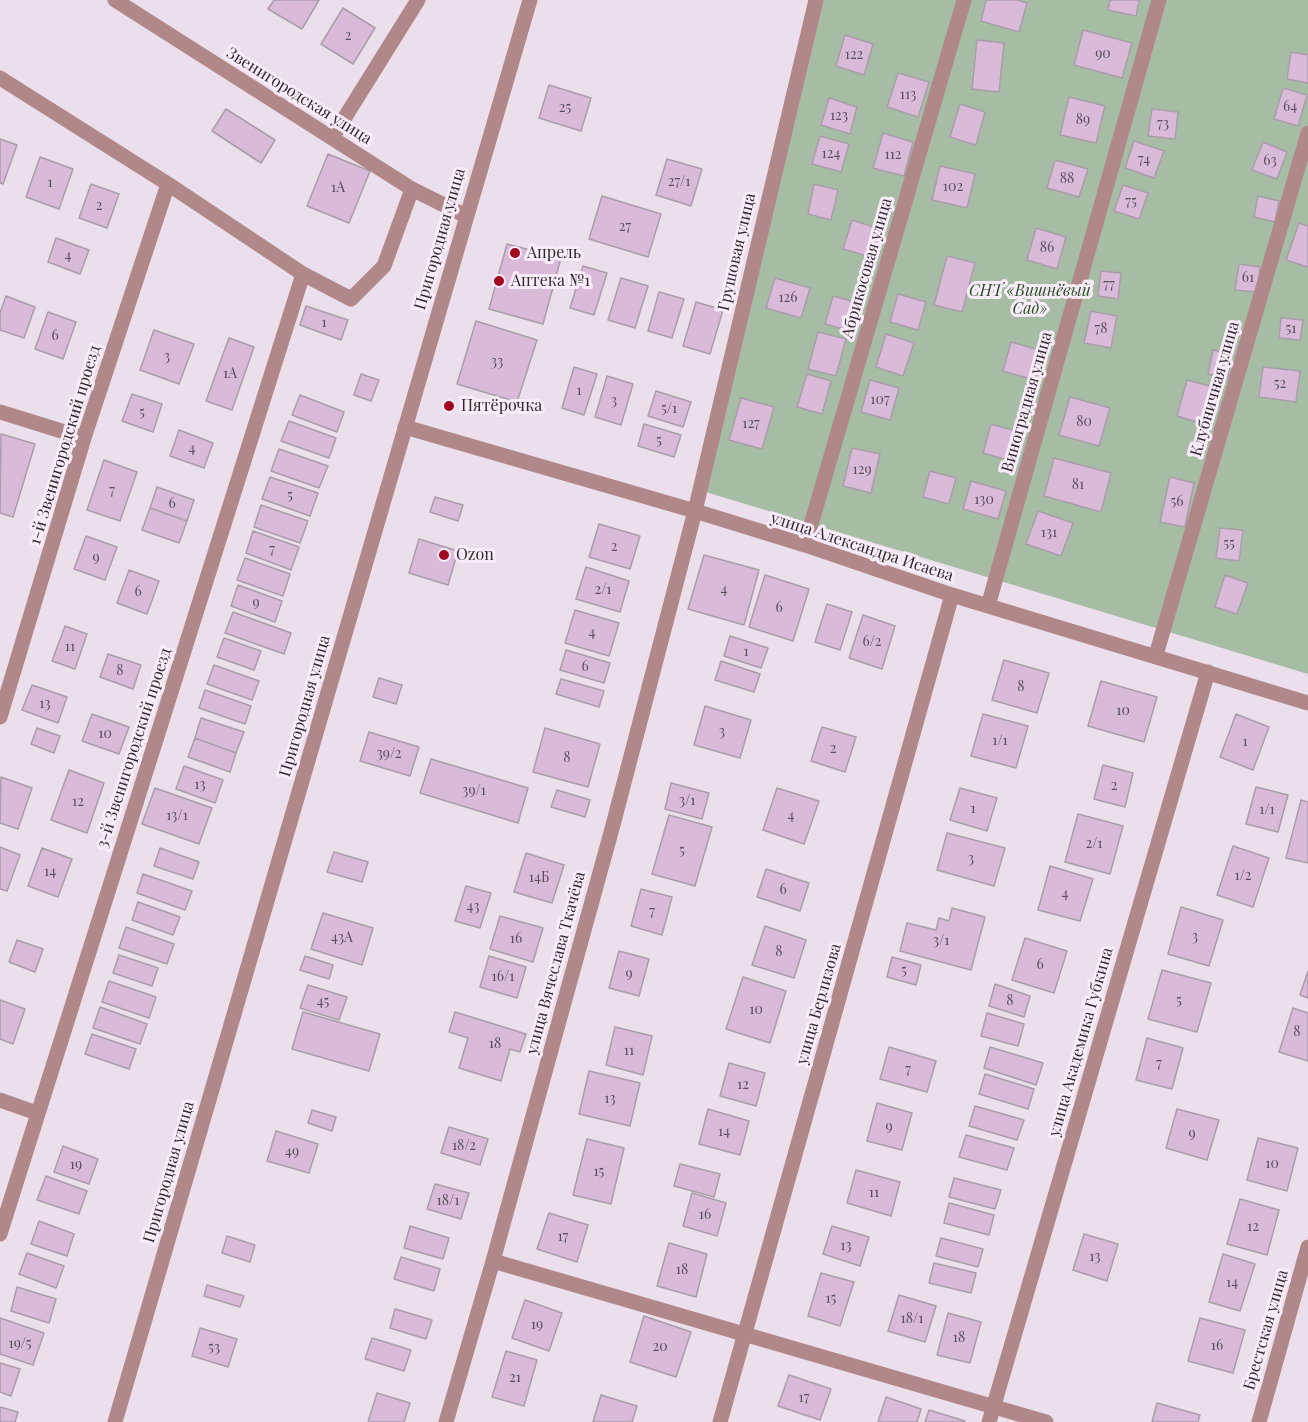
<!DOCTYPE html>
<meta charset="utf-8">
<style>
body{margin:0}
canvas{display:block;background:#ecdfec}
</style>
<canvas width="1308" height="1422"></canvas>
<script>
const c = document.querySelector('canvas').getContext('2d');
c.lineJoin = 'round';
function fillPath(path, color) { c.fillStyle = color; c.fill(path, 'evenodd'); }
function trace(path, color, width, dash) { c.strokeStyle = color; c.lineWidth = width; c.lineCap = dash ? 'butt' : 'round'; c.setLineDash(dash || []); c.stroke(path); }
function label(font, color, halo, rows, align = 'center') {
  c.font = font + ' "Playfair Display",serif'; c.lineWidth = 6; c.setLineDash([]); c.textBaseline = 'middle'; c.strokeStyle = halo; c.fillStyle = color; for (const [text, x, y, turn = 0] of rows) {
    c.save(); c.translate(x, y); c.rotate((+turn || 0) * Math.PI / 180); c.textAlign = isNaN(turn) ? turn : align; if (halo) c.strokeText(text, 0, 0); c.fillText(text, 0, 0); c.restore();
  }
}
fillPath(new Path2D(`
 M816,0H1308V674L699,490Z`), '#a7bca4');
const building = new Path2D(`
 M274,0H319L302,29L268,9Z
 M986,0H1017L1027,3L1019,32L981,21Z
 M1110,0H1139L1136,16L1108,10Z
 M343,8L375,28L353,64L321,44Z
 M1083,30L1132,43L1122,78L1074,65Z
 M845,35L873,44L864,75L836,66Z
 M977,40L1004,43L999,92L972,89Z
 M1291,52L1308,55V83L1287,79Z
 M898,73L929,82L918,117L887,107Z
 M549,85L591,98L581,131L539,118Z
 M1283,88L1307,95L1298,126L1274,119Z
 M1069,97L1105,106L1096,143L1060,135Z
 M829,98L857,107L850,134L821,125Z
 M960,104L985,112L976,145L950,137Z
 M226,109L275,140L261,163L212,131Z
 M1152,109L1178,112L1175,139L1148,136Z
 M883,133L913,142L904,176L873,168Z
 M820,136L849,144L841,172L812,164Z
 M0,139L17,145L3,184L0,183Z
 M1134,141L1164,151L1154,178L1125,168Z
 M1263,142L1287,152L1277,179L1252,170Z
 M328,154L370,171L349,223L307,206Z
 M40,157L73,169L59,209L26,197Z
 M667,159L702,169L691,206L656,195Z
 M1055,160L1088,169L1079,197L1047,188Z
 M940,166L975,174L967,208L932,200Z
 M91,184L119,194L107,228L79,218Z
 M814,184L838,190L831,220L808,214Z
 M1123,185L1148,193L1139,219L1114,211Z
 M602,196L661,214L648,257L589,239Z
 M1258,196L1279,201L1275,222L1254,217Z
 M852,220L883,230L874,258L843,249Z
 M1299,223L1308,226V267L1286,260Z
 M1036,228L1066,237L1057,269L1027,260Z
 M56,238L89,250L80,274L48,262Z
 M507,244L561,258L543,324L489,309Z
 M947,256L975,263L962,312L934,305Z
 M1239,264L1260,267L1257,292L1235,290Z
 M583,266L607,273L594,315L570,308Z
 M1101,271L1121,273L1118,299L1098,296Z
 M621,278L648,286L635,328L608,320Z
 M775,278L810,288L801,318L766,308Z
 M659,292L684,299L672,338L648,331Z
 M898,294L926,302L918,330L890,322Z
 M6,296L35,307L24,338L0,330V313Z
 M833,296L855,302L847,330L825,324Z
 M696,302L723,310L710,354L683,346Z
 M306,306L348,320L341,340L300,325Z
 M1091,311L1117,316L1111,348L1084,343Z
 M48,312L76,322L63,359L35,349Z
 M1281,318L1303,320L1300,340L1279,338Z
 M476,321L537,340L517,402L457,384Z
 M154,330L194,344L179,384L140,370Z
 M818,332L846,339L836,376L808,369Z
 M886,334L914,343L903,376L876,367Z
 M229,338L254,347L232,410L206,401Z
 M1011,342L1039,350L1031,379L1003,371Z
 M1213,350L1232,354L1228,378L1208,374Z
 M574,367L597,374L584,415L562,408Z
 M1263,367L1300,371L1296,402L1259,397Z
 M361,374L379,380L371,401L354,395Z
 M807,374L831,381L822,414L797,407Z
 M607,376L633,384L621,425L595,417Z
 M870,380L899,388L890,420L861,412Z
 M1187,380L1217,388L1207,425L1177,416Z
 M656,391L691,402L683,427L648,416Z
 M132,394L162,404L153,432L122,421Z
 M300,395L344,412L337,432L292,415Z
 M1070,397L1110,408L1099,446L1059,435Z
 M741,398L774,407L762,449L729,440Z
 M289,421L336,438L329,458L281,441Z
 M644,424L681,435L674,457L638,446Z
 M991,424L1019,432L1011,461L983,453Z
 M179,430L213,443L204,468L170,456Z
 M1,434L35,444L13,517L0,513Z
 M852,448L880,454L871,493L843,486Z
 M279,449L328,466L319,488L271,471Z
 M1054,458L1111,473L1101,512L1044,496Z
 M104,460L137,472L120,521L87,510Z
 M930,471L956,478L949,504L923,497Z
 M270,477L318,493L310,516L262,499Z
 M1170,477L1194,483L1185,527L1160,522Z
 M971,481L1006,491L998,519L963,509Z
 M157,487L194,500L187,521L150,508Z
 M435,497L463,505L458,521L430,512Z
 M261,505L308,521L300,543L254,527Z
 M150,508L187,521L179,543L142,530Z
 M1038,511L1073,523L1061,556L1026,544Z
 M599,524L640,536L630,569L589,557Z
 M1220,528L1243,530L1239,561L1216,558Z
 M253,531L299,547L291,570L246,553Z
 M86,536L117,547L105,580L74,569Z
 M419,539L458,551L448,585L409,573Z
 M704,555L759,570L744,625L688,609Z
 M245,558L290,574L283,596L237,580Z
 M586,567L629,581L620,612L576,599Z
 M129,570L159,581L147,614L117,603Z
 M765,575L809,589L793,641L749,627Z
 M1225,575L1248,583L1237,614L1215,607Z
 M238,585L282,601L275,622L231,606Z
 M827,604L852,612L840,650L815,642Z
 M575,610L619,623L609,656L565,643Z
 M233,612L291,633L284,654L225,633Z
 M863,615L895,626L882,669L849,658Z
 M65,626L87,634L75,669L52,661Z
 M730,636L768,648L761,668L724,656Z
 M224,638L261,651L254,670L217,657Z
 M566,650L610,663L604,683L560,670Z
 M108,654L141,665L133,689L100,677Z
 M1004,660L1049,673L1037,713L992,700Z
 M721,661L760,674L754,692L715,680Z
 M214,665L259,681L252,700L207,684Z
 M379,678L402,685L396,704L373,697Z
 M561,679L604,691L599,707L556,694Z
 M1101,681L1157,697L1144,742L1088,726Z
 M32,685L67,697L58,723L22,710Z
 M205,690L251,706L245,724L199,708Z
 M705,706L751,720L740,758L694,745Z
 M92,714L129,727L119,754L82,741Z
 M983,714L1028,726L1016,768L971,756Z
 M1236,714L1269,727L1253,770L1220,757Z
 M201,718L244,732L236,753L195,738Z
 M822,727L856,737L845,772L811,761Z
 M37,728L60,736L54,753L31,744Z
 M545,728L600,744L588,787L533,772Z
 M369,732L419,747L410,776L360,761Z
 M195,738L236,753L230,772L188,757Z
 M431,759L528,788L518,823L420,793Z
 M1103,765L1133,773L1125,807L1094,799Z
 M184,766L223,780L215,803L176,789Z
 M69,770L104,783L87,833L51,820Z
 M1,777L32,788L18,829L0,823Z
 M671,783L709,793L702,819L665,809Z
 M1256,787L1288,795L1278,832L1246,824Z
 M155,788L212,808L199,844L142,824Z
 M777,788L819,801L804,844L763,830Z
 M960,788L997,798L987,831L950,820Z
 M557,790L590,800L585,817L551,807Z
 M1301,800L1308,802V863L1286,858Z
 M1078,814L1123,826L1110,874L1065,862Z
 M669,815L712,827L695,886L652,874Z
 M947,833L1005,848L994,886L937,870Z
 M1233,846L1269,858L1253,907L1217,895Z
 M0,847L20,855L7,891L0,889Z
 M42,848L72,859L58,897L28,886Z
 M160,848L199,862L193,879L154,866Z
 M334,852L368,862L362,882L327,872Z
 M526,853L564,865L552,903L514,892Z
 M1050,866L1093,879L1080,921L1038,910Z
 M766,869L809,883L800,911L757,897Z
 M143,874L192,891L185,910L137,893Z
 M466,886L491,893L480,928L455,921Z
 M641,889L672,897L662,935L631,926Z
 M138,902L180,917L173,935L132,920Z
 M1181,907L1223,920L1209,966L1168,954Z
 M952,908L985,917L971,970L900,951L907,923L936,930L939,918L949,921Z
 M323,913L373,928L362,965L311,949Z
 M500,916L543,928L533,962L490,949Z
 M765,926L806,940L794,978L752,965Z
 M126,927L174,944L167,964L119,948Z
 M1025,938L1067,951L1054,993L1012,980Z
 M17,940L43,949L35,972L9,962Z
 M619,951L649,959L639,996L609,988Z
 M119,955L158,968L152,986L113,973Z
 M305,956L333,965L329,979L300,970Z
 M489,956L526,967L517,998L480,987Z
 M892,957L921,965L916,985L887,977Z
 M1162,970L1211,983L1197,1032L1148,1019Z
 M1308,971V998L1300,995Z
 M743,977L786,991L770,1043L726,1029Z
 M109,981L156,997L149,1018L102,1002Z
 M995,984L1030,996L1024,1017L989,1006Z
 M308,985L347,997L339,1020L300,1008Z
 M0,1000L25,1009L13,1044L0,1039Z
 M100,1007L147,1024L140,1044L93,1028Z
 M1293,1008L1308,1013V1061L1279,1052Z
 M303,1012L380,1034L369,1071L292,1049Z
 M455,1012L526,1034L520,1052L510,1049L501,1081L459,1068L468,1038L449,1032Z
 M987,1013L1024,1024L1018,1046L981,1036Z
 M615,1027L652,1036L643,1075L606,1065Z
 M92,1034L136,1049L129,1069L85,1054Z
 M1147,1038L1183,1048L1172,1089L1136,1080Z
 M889,1047L936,1061L927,1092L880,1079Z
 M990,1047L1043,1063L1036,1085L984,1068Z
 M729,1063L765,1073L756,1106L720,1096Z
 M589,1071L640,1083L630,1126L579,1114Z
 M985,1074L1034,1089L1028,1109L979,1094Z
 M877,1103L912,1113L902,1150L867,1141Z
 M975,1106L1024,1120L1017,1140L969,1126Z
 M708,1109L749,1121L740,1155L699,1144Z
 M1177,1109L1219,1120L1207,1160L1166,1148Z
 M312,1110L336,1117L332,1131L308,1123Z
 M449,1127L488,1139L480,1165L441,1153Z
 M276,1131L318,1144L309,1173L267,1161Z
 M966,1135L1014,1148L1007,1170L959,1157Z
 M1258,1138L1298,1148L1287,1191L1247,1180Z
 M587,1139L624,1148L611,1204L573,1195Z
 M63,1146L98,1159L89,1184L54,1172Z
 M680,1164L720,1174L714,1197L674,1186Z
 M856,1170L900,1182L891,1216L847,1203Z
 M46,1176L87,1191L79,1214L37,1200Z
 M954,1178L1001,1190L995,1209L949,1197Z
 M435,1184L469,1193L461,1219L427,1209Z
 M692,1193L726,1203L717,1236L683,1226Z
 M1240,1199L1279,1210L1267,1255L1227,1244Z
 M949,1203L994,1215L989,1235L944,1223Z
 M549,1213L588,1225L577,1262L537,1249Z
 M39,1221L74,1234L67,1256L31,1244Z
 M410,1226L449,1238L443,1259L404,1248Z
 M832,1226L869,1237L860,1266L823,1254Z
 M1084,1234L1118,1244L1107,1281L1073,1270Z
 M227,1236L255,1245L250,1262L222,1253Z
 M941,1238L983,1249L978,1267L936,1256Z
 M669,1243L707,1254L696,1297L657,1286Z
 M27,1253L64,1266L56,1288L19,1274Z
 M1223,1254L1255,1264L1240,1311L1209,1302Z
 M401,1257L440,1269L434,1291L394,1279Z
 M934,1263L976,1273L971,1293L929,1283Z
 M821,1273L854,1282L840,1326L808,1316Z
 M207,1285L244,1296L240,1307L204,1296Z
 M17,1287L56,1299L49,1323L11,1311Z
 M899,1295L936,1306L925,1342L888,1331Z
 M525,1300L562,1313L549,1351L512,1338Z
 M395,1309L432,1320L426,1339L390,1328Z
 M948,1313L981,1322L970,1363L937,1355Z
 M644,1316L691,1332L676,1377L630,1362Z
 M0,1318L44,1333L33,1365L0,1354Z
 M1200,1318L1245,1330L1233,1373L1188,1361Z
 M200,1328L237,1339L228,1367L192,1356Z
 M372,1338L411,1350L404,1371L365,1359Z
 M506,1351L537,1360L524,1406L492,1397Z
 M0,1363L20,1369L11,1396L0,1392Z
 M789,1375L831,1389L820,1420L778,1406Z
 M377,1393L410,1403L404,1422H368Z
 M601,1395L637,1406L632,1422H593Z
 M886,1397L921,1409L917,1422H878Z
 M1157,1403L1200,1415L1198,1422H1152Z
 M0,1407L18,1412L15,1422H0Z
 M929,1410L965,1421L964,1422H925Z`);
fillPath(building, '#d9bbd9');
trace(building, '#a99da9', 1.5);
trace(new Path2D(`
 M115,0L412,189L466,216
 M0,78L168,184L303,274L351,299L384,266L412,189
 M332,138L418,0
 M0,412L84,438
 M405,427L695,511L805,545L952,595L1308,703
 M805,545L964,0
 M988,606L1159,0
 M1156,655L1308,133
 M0,717L84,438L168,184
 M0,1100L37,1113
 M0,1234L303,274
 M493,1261L1046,1422
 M446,1422L493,1261L613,825L695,511L816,0
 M720,1422L952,595
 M989,1422L1208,672
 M1259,1422L1308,1247`), '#b1888a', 15);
trace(new Path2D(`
 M115,1422L530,0`), '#b1888a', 15);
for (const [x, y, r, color] of [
 [515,253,6,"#a30621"],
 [499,281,6,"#a30621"],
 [449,406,6,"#a30621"],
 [444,555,6,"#a30621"]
]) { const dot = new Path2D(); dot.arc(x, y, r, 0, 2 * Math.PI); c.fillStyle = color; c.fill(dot); trace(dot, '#f9ecf9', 2); }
label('14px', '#594e59', null, [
 ["2",348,36],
 ["90",1103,54],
 ["122",854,55],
 ["113",908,95],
 ["64",1290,107],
 ["25",565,108],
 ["123",839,116],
 ["89",1083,120],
 ["73",1163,124],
 ["124",831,154],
 ["112",893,155],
 ["74",1144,160],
 ["63",1270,161],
 ["88",1067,179],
 ["27/1",679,182],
 ["1",50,183],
 ["102",953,187],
 ["1А",338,188],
 ["75",1131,202],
 ["2",99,206],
 ["27",625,227],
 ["86",1047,248],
 ["4",68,256],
 ["61",1248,278],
 ["77",1109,285],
 ["126",788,298],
 ["1",324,323],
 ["78",1101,329],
 ["51",1291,329],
 ["6",55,336],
 ["3",167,357],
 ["33",497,362],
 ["1А",230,374],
 ["52",1280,384],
 ["1",579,391],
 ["107",880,400],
 ["3",614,401],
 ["5/1",669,409],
 ["5",142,413],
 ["80",1084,422],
 ["127",751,424],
 ["5",659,441],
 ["4",192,449],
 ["129",862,470],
 ["81",1078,485],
 ["7",112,491],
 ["5",290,496],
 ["130",984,500],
 ["56",1177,502],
 ["6",172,504],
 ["131",1049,533],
 ["55",1229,544],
 ["2",614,547],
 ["7",272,550],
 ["9",96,558],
 ["2/1",603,590],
 ["4",724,590],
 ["6",138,592],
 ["9",256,603],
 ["6",779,608],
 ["4",592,633],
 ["6/2",872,642],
 ["11",70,647],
 ["1",746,652],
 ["6",585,667],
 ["8",120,671],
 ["8",1021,687],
 ["13",45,704],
 ["10",1123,711],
 ["3",722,732],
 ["10",105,734],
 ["1/1",1000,741],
 ["1",1245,742],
 ["2",833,749],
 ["39/2",389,754],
 ["8",567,758],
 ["13",200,785],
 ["2",1114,786],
 ["39/1",474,791],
 ["3/1",687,801],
 ["12",78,802],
 ["1",973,809],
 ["1/1",1267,810],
 ["13/1",177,816],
 ["4",791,816],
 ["2/1",1094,844],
 ["5",682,851],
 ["3",971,859],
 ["14",50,872],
 ["1/2",1243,876],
 ["14Б",539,878],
 ["6",783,890],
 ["4",1065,894],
 ["43",473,907],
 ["7",652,912],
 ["3",1195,937],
 ["43А",342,938],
 ["16",516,939],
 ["3/1",941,941],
 ["8",779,952],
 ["6",1040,965],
 ["5",904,971],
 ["9",629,974],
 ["16/1",503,977],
 ["8",1010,1001],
 ["5",1179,1001],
 ["45",323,1002],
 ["10",756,1010],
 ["8",1297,1032],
 ["18",495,1044],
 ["11",629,1051],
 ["7",1159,1064],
 ["7",908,1070],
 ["12",743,1085],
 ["13",610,1099],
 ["9",889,1127],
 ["14",724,1132],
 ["9",1192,1134],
 ["18/2",464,1146],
 ["49",292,1152],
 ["10",1272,1164],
 ["19",76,1165],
 ["15",599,1172],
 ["11",874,1193],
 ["18/1",448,1201],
 ["16",705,1215],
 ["12",1253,1227],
 ["17",563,1237],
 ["13",846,1246],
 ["13",1095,1257],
 ["18",682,1270],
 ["14",1232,1283],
 ["15",831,1299],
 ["18/1",912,1319],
 ["19",537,1325],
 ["18",959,1338],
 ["19/5",20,1344],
 ["16",1217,1346],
 ["20",660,1347],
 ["53",214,1348],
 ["21",515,1378],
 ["17",804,1398]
]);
label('16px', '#2e292e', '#f9ecf9', [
 ["Звенигородская улица",299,96,32],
 ["Пригородная улица",440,239,-74],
 ["Грушовая улица",737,252,-77],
 ["Абрикосовая улица",867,268,-74],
 ["Клубничная улица",1215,389,-74],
 ["Виноградная улица",1027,402,-74],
 ["1-й Звенигородский проезд",65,445,-73],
 ["улица Александра Исаева",862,547,18],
 ["Пригородная улица",305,706,-74],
 ["3-й Звенигородский проезд",134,748,-72],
 ["улица Вячеслава Ткачёва",556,963,-75],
 ["улица Берлизова",819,1004,-74],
 ["улица Академика Губкина",1081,1042,-74],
 ["Пригородная улица",169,1172,-74],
 ["Брестская улица",1266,1330,-74]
]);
label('16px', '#2e292e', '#f9ecf9', [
 ["Апрель",527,253],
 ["Аптека №1",511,281],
 ["Пятёрочка",461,406],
 ["Ozon",456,555]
], 'left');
label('italic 16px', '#264d22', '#f9ecf9', [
 ["СНТ «Вишнёвый",1030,291],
 ["Cад»",1030,309]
]);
</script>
